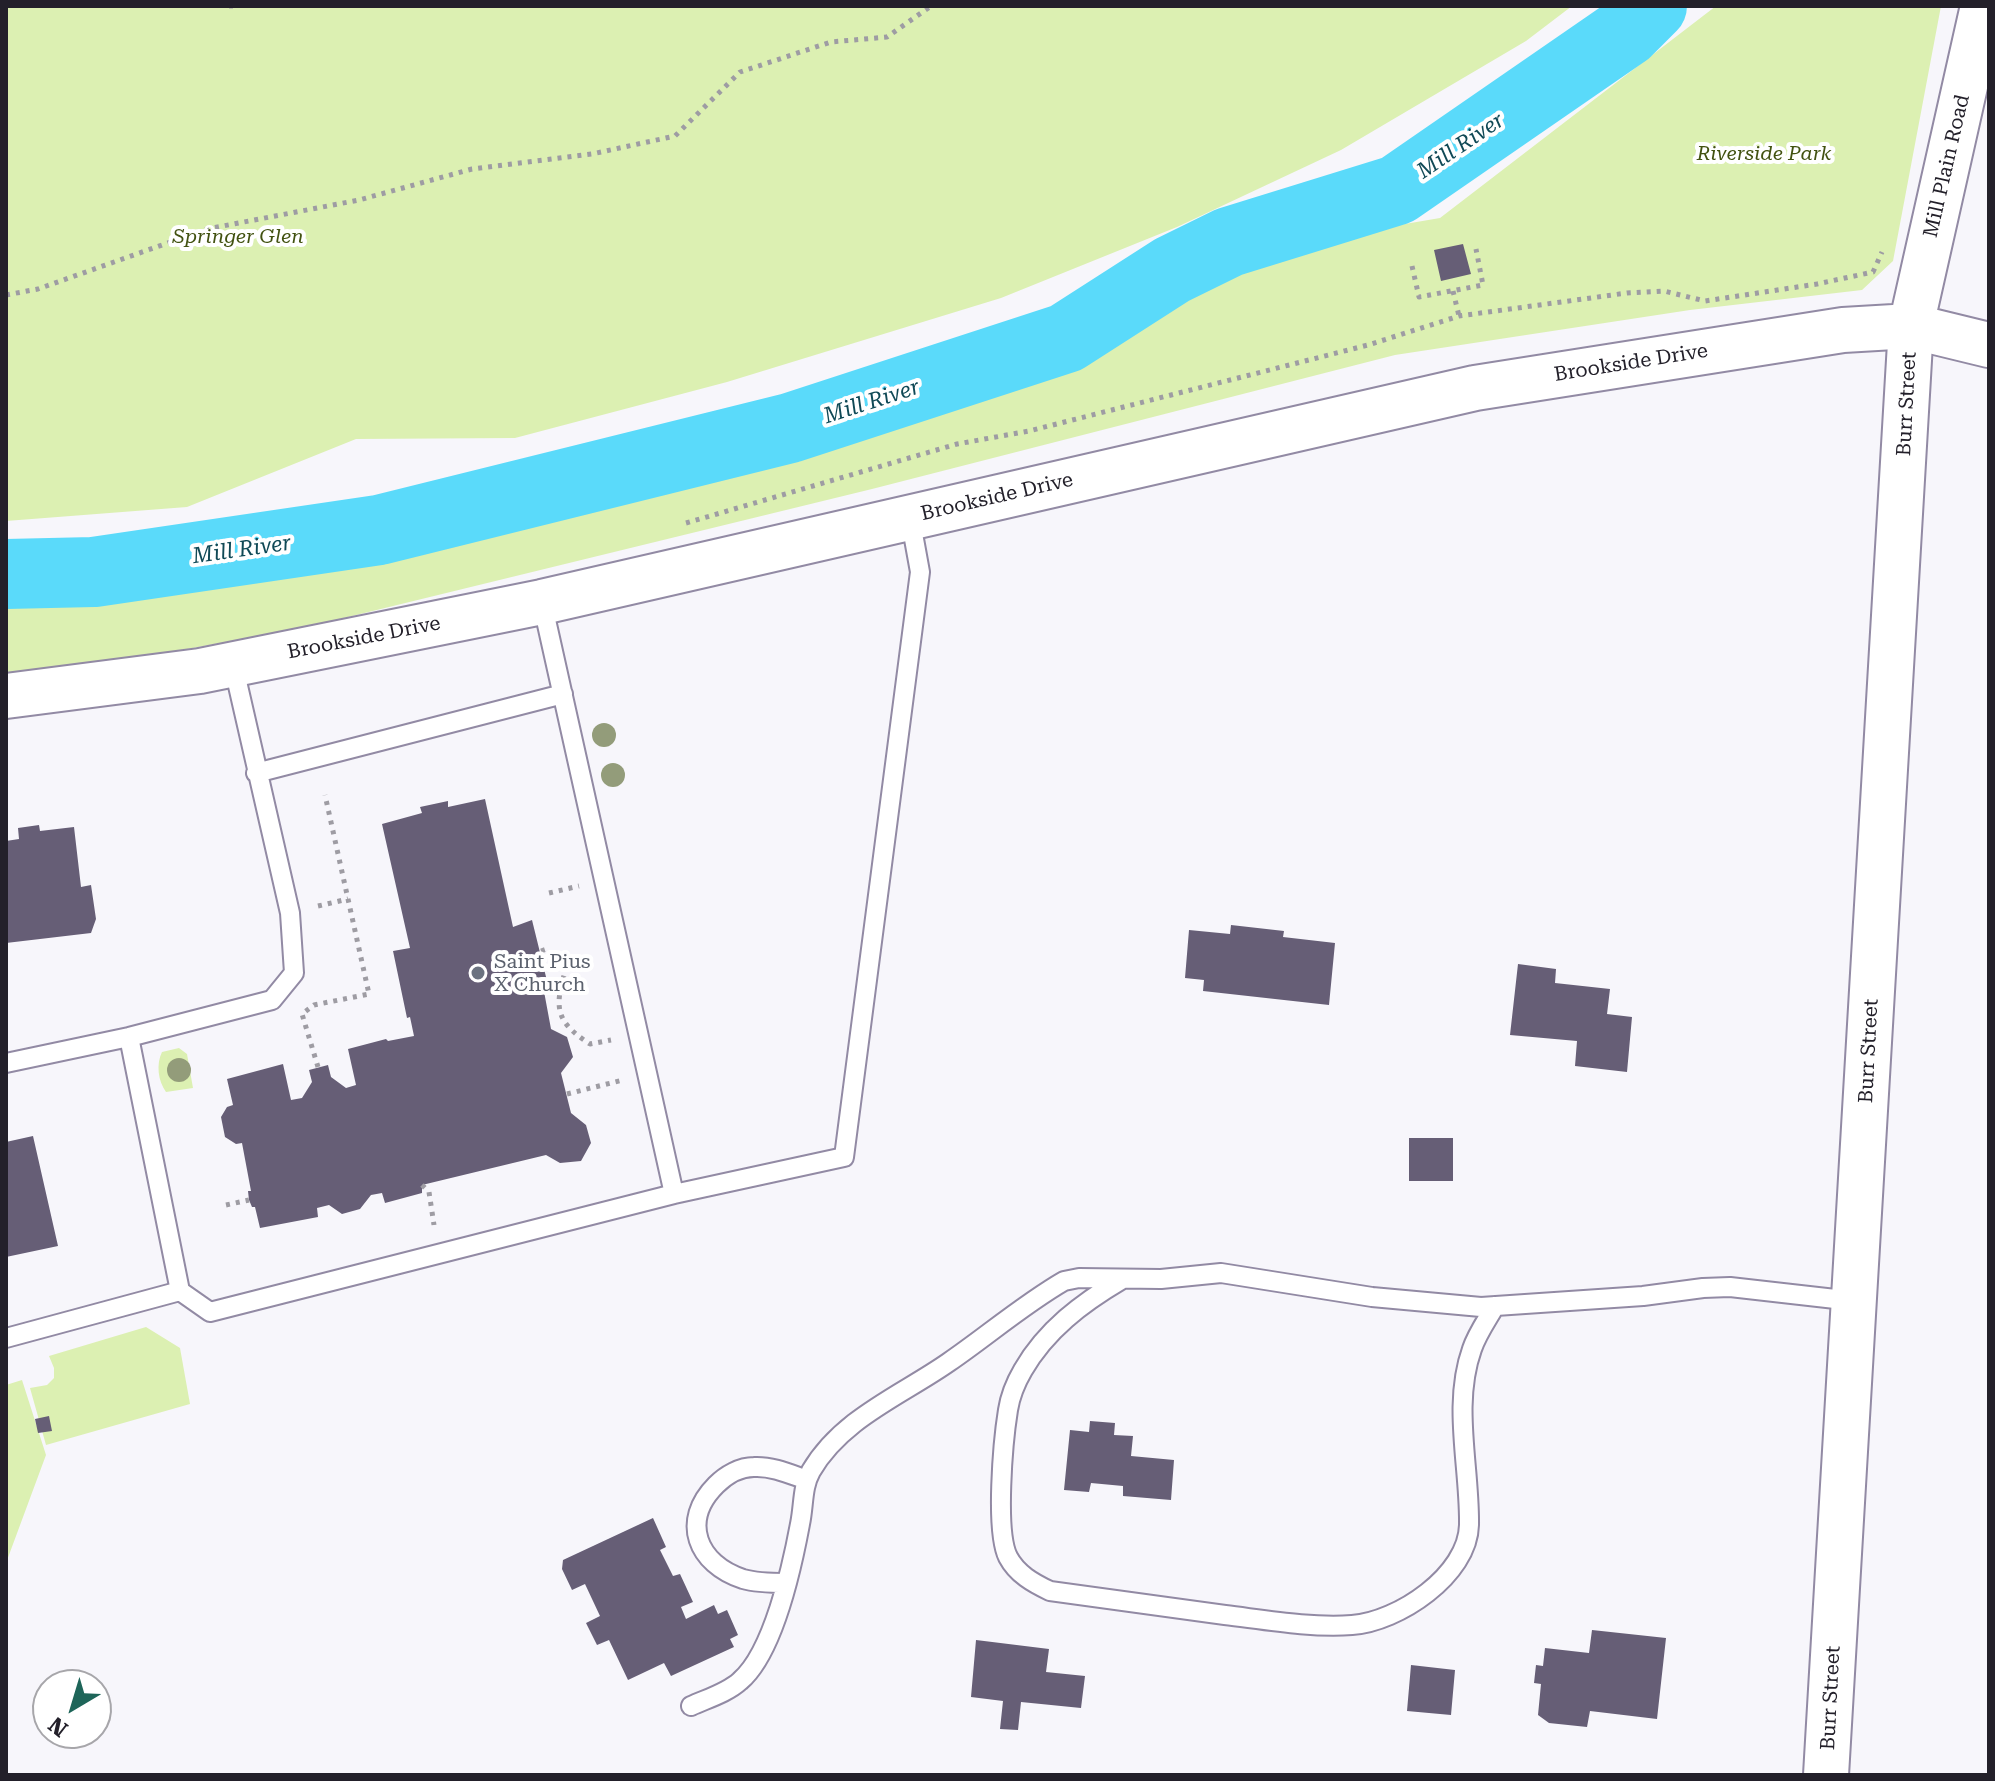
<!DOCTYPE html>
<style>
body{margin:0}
#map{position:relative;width:1995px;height:1781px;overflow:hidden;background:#f7f6fb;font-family:"Roboto Serif",serif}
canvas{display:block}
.frame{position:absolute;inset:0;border:8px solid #23202a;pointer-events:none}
.north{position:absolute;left:32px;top:1669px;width:80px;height:80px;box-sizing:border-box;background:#fff;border:2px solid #a7a6aa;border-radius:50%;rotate:218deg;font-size:22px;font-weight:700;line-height:32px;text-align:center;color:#23202a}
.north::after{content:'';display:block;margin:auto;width:28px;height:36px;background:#1e6559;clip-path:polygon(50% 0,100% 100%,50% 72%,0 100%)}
</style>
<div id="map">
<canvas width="1995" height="1781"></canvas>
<div class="frame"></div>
<div class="north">N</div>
</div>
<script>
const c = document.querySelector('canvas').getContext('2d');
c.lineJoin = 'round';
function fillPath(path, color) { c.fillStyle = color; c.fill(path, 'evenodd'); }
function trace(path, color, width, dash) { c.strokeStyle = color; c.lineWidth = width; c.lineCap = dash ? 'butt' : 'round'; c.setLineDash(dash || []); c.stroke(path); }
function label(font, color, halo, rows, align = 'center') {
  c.font = font + ' "Roboto Serif",serif'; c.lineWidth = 8; c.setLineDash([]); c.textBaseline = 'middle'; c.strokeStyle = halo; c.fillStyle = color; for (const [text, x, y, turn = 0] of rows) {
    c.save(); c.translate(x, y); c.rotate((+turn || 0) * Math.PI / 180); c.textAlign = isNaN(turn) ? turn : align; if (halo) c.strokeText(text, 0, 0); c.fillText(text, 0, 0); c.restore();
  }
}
fillPath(new Path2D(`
 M6,6H1572L1526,41L1341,150L1177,227L1001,298L727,382L515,438L356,439L187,507L6,521Z
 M1716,6H1941L1893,261L1862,290L1690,310L1395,355L872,489L303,628L99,665L6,674V586L141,580L276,560L413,546L694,472L809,444L954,392L1073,361L1204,276L1317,239L1440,218Z
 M179,1048L187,1054L193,1088L166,1092C158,1081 156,1064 162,1052Z
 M146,1327L180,1348L190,1404L46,1445L30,1388L47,1385L54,1378V1368L49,1356Z
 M22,1380L46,1455L6,1563V1385Z`), '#dcf0b2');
trace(new Path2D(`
 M6,574L94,572L379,530L790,428L1066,338L1172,270L1229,242L1397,190L1626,32L1652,6`), '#5adafa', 70);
fillPath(new Path2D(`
 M1463,244L1471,274L1441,281L1434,250Z
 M485,799L513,927L532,920L548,985L543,986L551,1029L567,1037L573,1057L561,1073L571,1113L586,1125L591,1143L581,1161L560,1163L546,1155L422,1185V1193L385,1203L382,1193L371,1195L360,1209L342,1214L329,1205L317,1208L318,1217L260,1228L255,1207H252L249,1200L248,1191H251L242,1143L236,1144L225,1137L221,1117L227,1107L233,1105L227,1079L283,1064L291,1100L302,1098L312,1082L309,1070L328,1065L331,1077L346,1088L356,1085L348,1049L386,1039L388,1041L414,1036L410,1017L407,1018L393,951L410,948L382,824L422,813L420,807L448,801V807Z
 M39,825L40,831L74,827L81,887L91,885L96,919L91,933L6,943V841L19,839L18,828Z
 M1231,925L1284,931L1283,937L1335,943L1329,1005L1203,991L1204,980L1185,978L1189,930L1230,934Z
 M1518,964L1556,969L1555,983L1610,989L1607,1014L1632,1017L1627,1072L1575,1066L1577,1041L1510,1035Z
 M33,1136L58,1246L6,1257V1142Z
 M1409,1138H1453V1181H1409Z
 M49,1416L52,1431L38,1433L35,1419Z
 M1090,1421L1115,1423L1114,1435L1133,1436L1131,1456L1174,1460L1171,1500L1123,1496V1486L1091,1483L1089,1492L1064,1490L1070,1430L1089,1432Z
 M653,1518L666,1547L660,1550L673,1576L680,1574L693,1602L681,1607L686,1619L714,1605L718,1614L727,1610L738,1635L730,1639L734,1647L671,1676L664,1663L628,1680L609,1640L597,1645L586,1623L600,1616L585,1584L572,1590L562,1569L563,1560Z
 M1592,1630L1666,1638L1657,1719L1590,1711L1587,1727L1549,1723L1538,1715L1541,1684L1534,1683L1536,1665L1543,1666L1545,1648L1589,1653Z
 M976,1640L1049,1649L1046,1672L1085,1676L1081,1708L1021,1702L1018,1730L1000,1729L1003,1701L971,1697Z
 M1411,1665L1455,1670L1451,1715L1407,1711Z`), '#665e76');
const service = new Path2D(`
 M256,773L563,694
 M129,1037L180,1291L210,1312L674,1194L542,602
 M6,1063L129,1037L272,1000L294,973L290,913L233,664
 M674,1194L844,1157L920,572L910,517
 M1121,1280C1082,1303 1046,1330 1023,1370C1016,1382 1010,1397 1008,1410C1003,1441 995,1531 1008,1557C1017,1574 1033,1583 1050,1591C1108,1599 1167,1607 1225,1615C1266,1620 1311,1628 1352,1625C1398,1622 1468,1575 1469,1525C1470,1467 1452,1405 1472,1349C1477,1334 1487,1320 1495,1306
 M6,1338L180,1291
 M786,1583C772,1583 757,1583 743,1579C697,1564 680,1521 716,1485C726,1475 740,1467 754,1467C772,1466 790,1474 807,1480
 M691,1706C706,1699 727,1693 740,1681C773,1653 792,1567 800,1524C804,1505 802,1487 811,1471C842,1418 902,1395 949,1362C987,1336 1024,1304 1064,1281L1079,1278L1161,1279L1221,1273L1372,1297L1481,1307L1643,1296L1703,1288L1730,1287L1853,1301`);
const tertiary = new Path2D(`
 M1826,1775L1911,326`);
const secondary = new Path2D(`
 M1911,326L1983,6
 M6,696L200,671L542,602L1475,388L1843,330L1911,326L1989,345`);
trace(service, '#928aa4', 22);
trace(tertiary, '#928aa4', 48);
trace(secondary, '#928aa4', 48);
trace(new Path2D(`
 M229,6H237
 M1412,266L1419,297L1483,285L1476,249
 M1453,291L1459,316
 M6,295L38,289L207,229L359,200L472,169L592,154L675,136L740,72L831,42L887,37L931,6
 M686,523L957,444L1029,431L1368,345L1459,316L1627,293L1664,291L1705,301L1817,284L1873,272L1882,252
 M549,893L579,886
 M318,906L348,899
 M541,951L547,949
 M567,966C554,1006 554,1021 590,1044L611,1040
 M318,1067L302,1014L314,1005L369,994L325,795
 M567,1094L623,1080
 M422,1185L429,1192L434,1225
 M226,1205L249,1200`), '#9e9ca3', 5, [4, 6]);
trace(service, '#fff', 18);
trace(tertiary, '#fff', 44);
trace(secondary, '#fff', 44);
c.fillStyle = '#939c7a';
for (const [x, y] of [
 [604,735],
 [613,775],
 [179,1070]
]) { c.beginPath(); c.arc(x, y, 12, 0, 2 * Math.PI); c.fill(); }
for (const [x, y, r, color] of [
 [478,973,8,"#6b7280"]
]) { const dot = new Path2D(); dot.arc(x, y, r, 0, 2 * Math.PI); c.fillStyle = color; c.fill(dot); trace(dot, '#fff', 3); }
label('italic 20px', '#425211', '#fff', [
 ["Riverside Park",1764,154],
 ["Springer Glen",238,237]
]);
label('20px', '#23202a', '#fff', [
 ["Mill Plain Road",1947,166,-77],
 ["Brookside Drive",1631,363,-9],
 ["Burr Street",1907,404,-87],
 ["Brookside Drive",997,497,-13],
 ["Brookside Drive",364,638,-11],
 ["Burr Street",1869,1051,-87],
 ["Burr Street",1831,1698,-87]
]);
label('20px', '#5b616d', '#fff', [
 ["Saint Pius",494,962],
 ["X Church",494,985]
], 'left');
label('italic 22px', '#104956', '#fff', [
 ["Mill River",1461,146,-34],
 ["Mill River",872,402,-18],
 ["Mill River",242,550,-8]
]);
</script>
